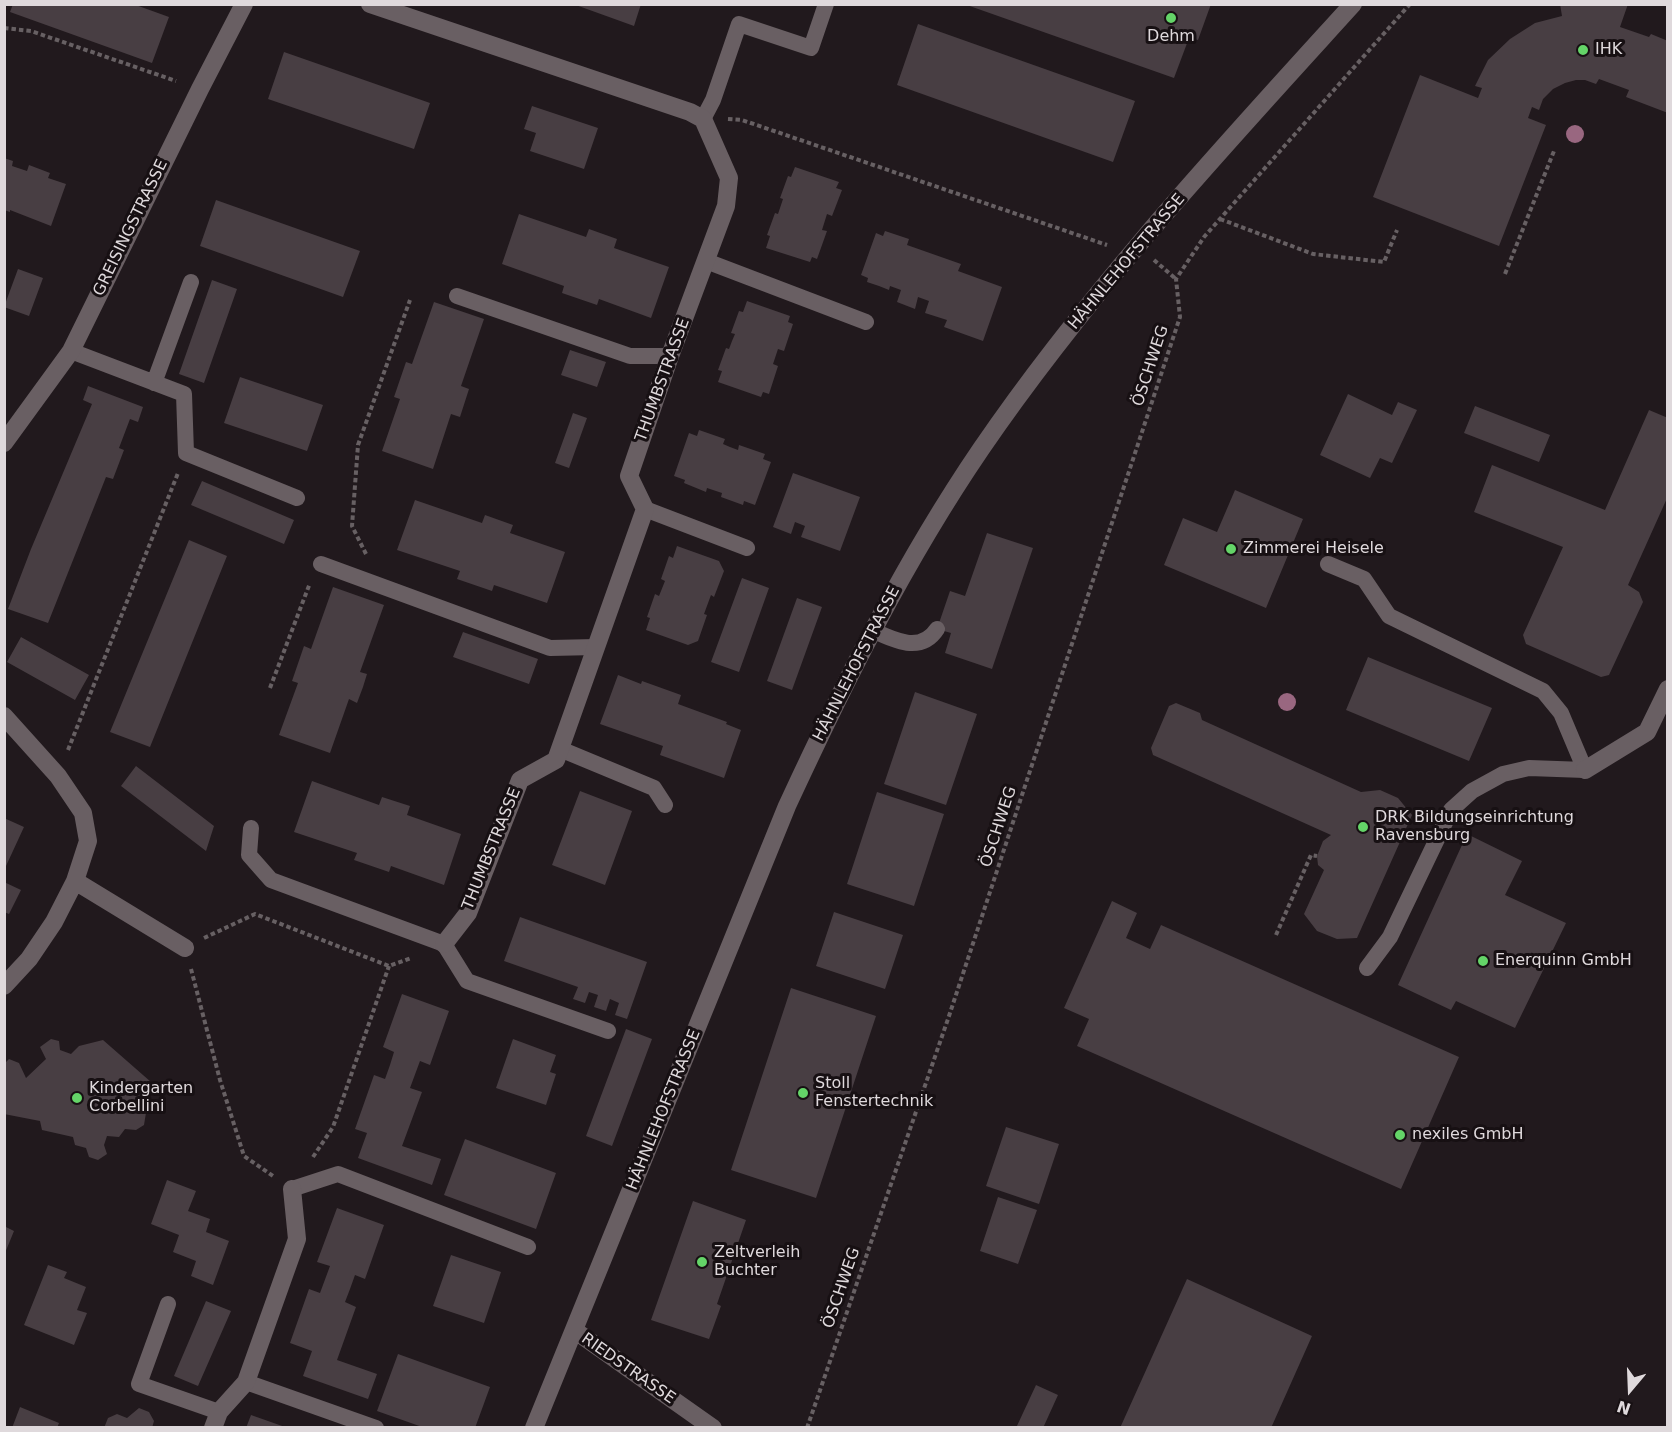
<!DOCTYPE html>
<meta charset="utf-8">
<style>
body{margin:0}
#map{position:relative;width:1672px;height:1432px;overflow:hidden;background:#21191d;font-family:"DejaVu Sans",sans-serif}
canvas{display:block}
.frame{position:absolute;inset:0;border:6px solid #dfd9dc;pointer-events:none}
.north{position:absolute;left:1600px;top:1360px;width:60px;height:60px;-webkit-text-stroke:4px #171013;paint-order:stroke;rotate:199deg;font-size:16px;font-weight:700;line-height:24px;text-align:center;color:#dfd9dc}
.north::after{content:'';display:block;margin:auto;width:21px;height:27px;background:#dfd9dc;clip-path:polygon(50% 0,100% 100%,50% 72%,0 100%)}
</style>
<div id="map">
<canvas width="1672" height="1432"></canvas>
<div class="frame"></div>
<div class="north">N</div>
</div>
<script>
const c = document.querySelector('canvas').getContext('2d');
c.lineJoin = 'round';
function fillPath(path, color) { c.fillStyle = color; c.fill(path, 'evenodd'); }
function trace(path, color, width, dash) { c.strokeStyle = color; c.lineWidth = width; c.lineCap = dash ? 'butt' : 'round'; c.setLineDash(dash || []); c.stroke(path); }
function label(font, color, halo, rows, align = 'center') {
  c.font = font + ' "DejaVu Sans",sans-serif'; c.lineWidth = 6; c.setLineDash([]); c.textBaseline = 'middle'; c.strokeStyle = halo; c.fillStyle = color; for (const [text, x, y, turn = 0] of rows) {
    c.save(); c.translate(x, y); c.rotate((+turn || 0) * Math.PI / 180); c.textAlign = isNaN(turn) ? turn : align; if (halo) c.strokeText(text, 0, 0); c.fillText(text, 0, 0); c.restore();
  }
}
fillPath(new Path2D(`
 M13,4H133L169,17L152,63L10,12Z
 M573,4H641L634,26Z
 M964,4H1211L1198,40L1189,38L1174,78Z
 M1560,4H1628L1620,27L1649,37L1651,34L1668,41V113L1626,97L1629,90L1599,79L1596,84L1585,80H1576L1565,83L1553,89L1543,99L1539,110L1532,107L1528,118L1546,125L1499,246L1373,197L1420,75L1478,98L1482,88L1475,86L1488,60L1510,39L1535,23L1562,16Z
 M918,24L1135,101L1113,162L897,85Z
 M284,52L430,103L414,149L268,99Z
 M532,106L598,128L584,169L530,151L536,133L524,129Z
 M4,158L13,161L12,166L27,171L29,165L50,173L48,178L66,184L51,226L10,210V212L4,210Z
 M795,167L839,182L836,188L842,190L832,216L827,214L822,230L827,231L817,259L812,257L810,262L766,248L770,236L767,235L775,213L778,214L783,199L780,198L788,176L791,177Z
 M216,200L360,251L343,297L200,246Z
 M519,214L586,237L589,229L617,239L614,248L669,267L651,318L599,299L597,305L562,293L564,286L502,264Z
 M885,231L909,239L907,245L961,264L958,271L1002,287L983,341L944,327L947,320L925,313L929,301L918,297L915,309L897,302L901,290L890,286L889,290L879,286L867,282L868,278L861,275L876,233L883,236Z
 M18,269L43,278L29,316L4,307Z
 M212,280L237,289L204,383L179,374Z
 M747,301L790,316L788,322L793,324L784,351L778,349L773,364L778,366L769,394L763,392L761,397L718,382L722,371L718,370L726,348L729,349L732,341L735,334L731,333L739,311L743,312Z
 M434,302L484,319L461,386L469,389L460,417L451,414L433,469L382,451L400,399L394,397L406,362L412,364Z
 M570,350L606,362L597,387L561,375Z
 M240,377L323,405L307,451L224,423Z
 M88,386L143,407L138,422L130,419L119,448L124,450L113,479L106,477L48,623L8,609L31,549L92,404L83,400Z
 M1348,394L1392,415L1398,402L1417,410L1392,463L1380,458L1370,478L1320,455Z
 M1475,406L1550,435L1539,462L1464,433Z
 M1649,410L1668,418V496L1628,585L1639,592L1643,602L1609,675L1601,677L1526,644L1523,635L1563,547L1474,512L1492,465L1605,510Z
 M573,413L587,418L569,468L555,463Z
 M699,430L725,439L723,444L730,447L738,450L739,445L765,454L763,459L771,462L755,505L744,501L743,505L721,497L722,493L707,488L706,492L684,483L685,480L674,476L689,433L697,436Z
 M793,473L860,497L840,551L801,537L805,526L795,522L791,534L773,527Z
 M202,481L294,520L284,544L191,505Z
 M1235,490L1303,519L1266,608L1164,565L1183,518L1217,532Z
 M415,500L482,523L485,515L513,525L510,533L565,552L547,603L494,585L492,591L457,579L460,571L397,550Z
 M987,533L1033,548L992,669L945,653L951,633L937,629L950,591L965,596Z
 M189,540L227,556L150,747L110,732Z
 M677,546L719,561L724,571L714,597L711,595L704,614L707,615L698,641L688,645L646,630L650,618L647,617L655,594L659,596L665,581L661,579L669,556L673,558Z
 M742,578L769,588L739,672L711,662Z
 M333,587L384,605L360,672L367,674L363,687L357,703L349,699L330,753L279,735L298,683L292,681L304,646L311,649Z
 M797,598L822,607L792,690L767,681Z
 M463,632L538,659L529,684L453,657Z
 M21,637L89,675L75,700L7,662Z
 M1368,657L1492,708L1469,761L1346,710Z
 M618,675L641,684L642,681L681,695L678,704L727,722L726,724L741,730L724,778L660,755L663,746L600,724Z
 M915,692L977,714L946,805L884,784Z
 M1176,703L1200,713L1202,720L1361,792L1380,790L1398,798L1412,815L1357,938L1337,939L1317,931L1304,914L1324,870L1318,865L1317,856L1323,841L1331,835L1153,755L1151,748L1169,706Z
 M136,766L214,826L206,851L121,786Z
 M312,781L379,805L382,797L410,806L407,815L461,834L444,885L391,866L389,872L354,860L357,853L294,832Z
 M580,791L632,811L605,885L552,865Z
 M877,792L944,814L914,906L847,884Z
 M4,818L24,827L6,866L4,865Z
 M1467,834L1522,861L1505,895L1566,923L1515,1028L1456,1001L1451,1010L1398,985Z
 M4,882L21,890L9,914L4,912Z
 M1112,901L1137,913L1126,938L1150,949L1161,925L1459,1057L1401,1189L1077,1046L1089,1019L1064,1008Z
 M834,912L903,935L885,989L816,966Z
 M520,917L647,962L627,1019L615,1015L619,1003L610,999L606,1011L594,1007L598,995L589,992L585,1003L573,999L578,987L504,961Z
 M791,988L876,1016L816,1198L731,1170Z
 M402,994L449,1011L430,1065L420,1061L410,1088L422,1092L402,1146L441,1159L432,1185L358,1158L367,1133L355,1129L374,1075L385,1079L390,1065L394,1052L383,1047Z
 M626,1029L652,1039L612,1146L586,1136Z
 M51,1039L59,1041L60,1050L71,1054L79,1046L103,1040L151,1082L144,1125L136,1130L125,1129L119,1137L107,1136L104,1145L107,1154L98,1160L89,1157L86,1148L75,1145L73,1137L42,1130L40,1121L4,1114V1064L9,1059L19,1063L26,1078L46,1059L40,1047Z
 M513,1039L556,1055L550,1072L556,1074L546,1105L496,1088Z
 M1006,1127L1059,1144L1039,1204L986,1186Z
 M465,1139L556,1173L536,1229L444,1195Z
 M167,1180L196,1191L188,1211L210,1219L206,1232L229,1241L213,1285L191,1276L196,1261L173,1252L179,1235L151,1224Z
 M998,1197L1037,1210L1018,1264L980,1251Z
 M693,1201L746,1220L717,1304L721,1306L709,1339L651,1320Z
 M337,1208L384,1225L365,1279L355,1275L350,1289L345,1302L356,1307L337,1360L377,1374L368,1399L303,1376L312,1351L290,1343L309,1289L320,1293L330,1266L317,1262Z
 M4,1226L14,1231L5,1253H4Z
 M451,1255L501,1272L484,1323L433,1306Z
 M48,1265L67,1272L64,1278L86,1287L77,1310L87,1313L74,1345L24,1325Z
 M1187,1279L1312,1336L1271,1428H1120Z
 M206,1301L231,1311L198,1386L174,1376Z
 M398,1354L490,1387L475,1428H425L377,1411Z
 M1036,1385L1058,1395L1043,1428H1016Z
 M20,1407L59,1423L57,1428H12Z
 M139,1408L149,1412L154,1421L152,1428H104L108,1418L117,1414L127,1418Z
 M251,1415L285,1427V1428H246Z`), '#483e43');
trace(new Path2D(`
 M4,28L31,31L176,81
 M728,119L742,120L1107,245
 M1220,219L1313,254L1384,262L1397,230
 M1154,260L1176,279
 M1505,274L1554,151
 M366,554L352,526L358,445L410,300
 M270,688L310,583
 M68,750L178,473
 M1276,935L1311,855L1317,856
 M204,938L255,914L389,966L411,958
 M191,969L220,1080L244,1156L273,1176
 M313,1157L333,1127L389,966
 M807,1428L949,1016L1180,317L1176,279L1204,237L1410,4`), '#676063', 4, [4.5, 3]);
trace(new Path2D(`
 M703,119L713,100L739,24L811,48L826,4
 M706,261L866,322
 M457,296L630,356H670
 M71,351L184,394L186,453L297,498
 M154,383L191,282
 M645,509L747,548
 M321,564L550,648L596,647
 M1328,564L1364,579L1389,616L1543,691L1561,713L1585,770L1529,768L1503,774L1472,791L1451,810L1390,937L1367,968
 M872,630C893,640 921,654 937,629
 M560,749L654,788L665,805
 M251,828L249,855L271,880L444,944L467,981L608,1031
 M292,1189L338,1174L528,1247
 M168,1304L139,1384L219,1412
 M246,1382L376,1428`), '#695f63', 16);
trace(new Path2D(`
 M370,4L690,112L703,119L729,178L726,206L670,356L629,476L645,509L556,760L520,780L468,913L444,944
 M4,443L71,351L200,89L244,4
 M4,716L58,776L83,813L88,841L75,881L54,922L29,959L4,986
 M1585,770L1647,732L1668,689
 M75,881L185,948
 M574,1330L713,1428
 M213,1428L219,1412L246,1382L297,1239L292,1189
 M534,1428L787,806C844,683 904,562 981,449C1089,291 1224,146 1353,4`), '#695f63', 18);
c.fillStyle = '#996780';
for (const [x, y] of [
 [1575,134],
 [1287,702]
]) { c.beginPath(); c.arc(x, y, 9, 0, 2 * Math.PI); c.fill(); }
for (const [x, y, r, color] of [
 [1171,18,6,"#64d468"],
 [1583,50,6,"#64d468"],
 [1231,549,6,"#64d468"],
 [1363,827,6,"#64d468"],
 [1483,961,6,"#64d468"],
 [803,1093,6,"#64d468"],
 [77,1098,6,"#64d468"],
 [1400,1135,6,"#64d468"],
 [702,1262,6,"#64d468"]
]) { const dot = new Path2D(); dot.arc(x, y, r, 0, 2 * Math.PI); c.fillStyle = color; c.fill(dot); trace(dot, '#171013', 2); }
label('16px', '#dfd9dc', '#171013', [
 ["Dehm",1171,37,"center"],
 ["IHK",1595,50],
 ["Zimmerei Heisele",1243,549],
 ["DRK Bildungseinrichtung",1375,818],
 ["Ravensburg",1375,836],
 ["Enerquinn GmbH",1495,961],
 ["Stoll",815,1084],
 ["Fenstertechnik",815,1102],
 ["Kindergarten",89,1089],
 ["Corbellini",89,1107],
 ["nexiles GmbH",1412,1135],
 ["Zeltverleih",714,1253],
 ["Buchter",714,1271]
], 'left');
label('16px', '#dfd9dc', '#171013', [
 ["GREISINGSTRASSE",131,228,-64],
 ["HÄHNLEHOFSTRASSE",1127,262,-50],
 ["ÖSCHWEG",1151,366,-72],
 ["THUMBSTRASSE",663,380,-70],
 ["HÄHNLEHOFSTRASSE",857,664,-63],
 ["ÖSCHWEG",999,827,-72],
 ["THUMBSTRASSE",492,849,-68],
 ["HÄHNLEHOFSTRASSE",664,1110,-68],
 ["ÖSCHWEG",842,1288,-71],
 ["RIEDSTRASSE",628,1369,35]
]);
</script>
